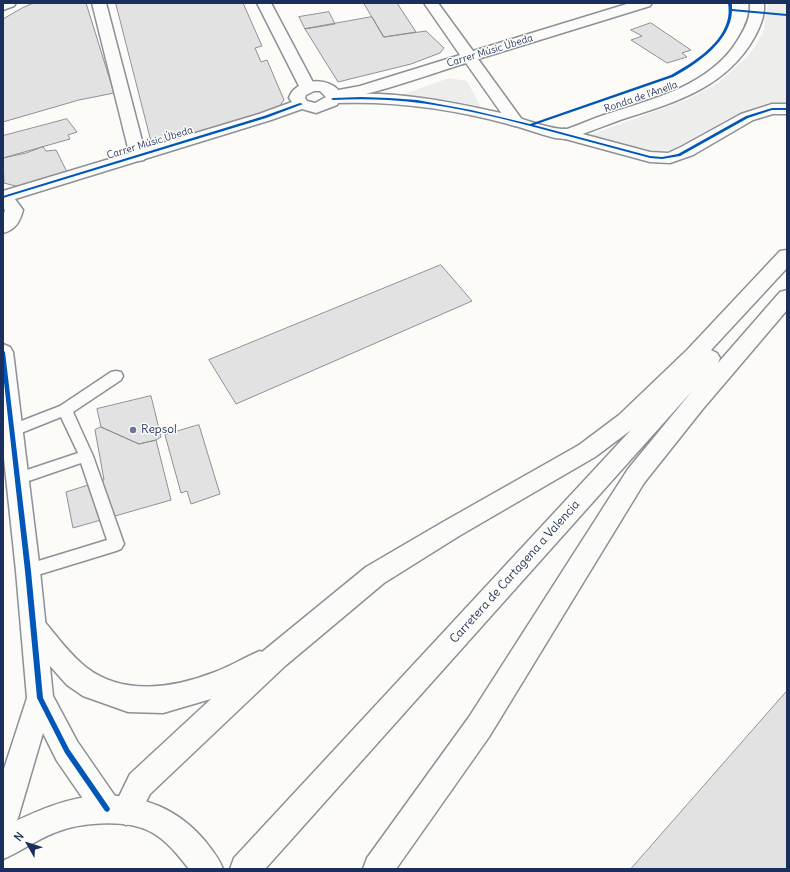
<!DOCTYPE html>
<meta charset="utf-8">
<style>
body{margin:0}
#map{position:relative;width:790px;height:872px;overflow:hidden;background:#fcfbf8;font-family:Delius,sans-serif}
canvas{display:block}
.frame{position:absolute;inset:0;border:4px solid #1b2f5e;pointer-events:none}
.north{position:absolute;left:8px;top:824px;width:40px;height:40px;-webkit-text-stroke:3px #fdfcf7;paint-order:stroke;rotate:309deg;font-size:11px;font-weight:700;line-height:16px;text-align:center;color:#1b2f5e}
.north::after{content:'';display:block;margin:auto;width:14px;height:18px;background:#1b2f5e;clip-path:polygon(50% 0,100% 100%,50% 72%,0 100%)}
</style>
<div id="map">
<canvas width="790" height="872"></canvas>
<div class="frame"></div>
<div class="north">N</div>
</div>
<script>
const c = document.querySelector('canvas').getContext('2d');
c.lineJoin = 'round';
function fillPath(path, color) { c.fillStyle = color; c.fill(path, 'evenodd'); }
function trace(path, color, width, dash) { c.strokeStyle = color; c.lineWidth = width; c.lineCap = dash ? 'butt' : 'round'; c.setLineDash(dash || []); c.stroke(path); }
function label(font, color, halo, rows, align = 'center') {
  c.font = font + ' Delius,sans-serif'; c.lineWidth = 3; c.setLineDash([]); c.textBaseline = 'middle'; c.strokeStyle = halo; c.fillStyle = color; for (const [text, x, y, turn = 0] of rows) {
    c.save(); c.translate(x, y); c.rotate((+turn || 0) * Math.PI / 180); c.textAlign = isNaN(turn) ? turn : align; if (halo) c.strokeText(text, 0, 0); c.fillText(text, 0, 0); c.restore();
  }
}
fillPath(new Path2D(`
 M768,3H787V103H767L728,119L672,150L651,152L587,136L686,100L718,83L749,55L763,33Z
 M449,78L467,81L481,107L401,95Z`), '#ededec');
const building = new Path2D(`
 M34,3H86L114,93L79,100L3,122V19L22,8Z
 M116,3H243L262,46L255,48L261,62L267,60L284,100L279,107L163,143L151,140Z
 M364,3H397L416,32L384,37Z
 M329,12L335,24L305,29L299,17Z
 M372,17L384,37L426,31L444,48L440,53L411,64L338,82L305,29Z
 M651,23L691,50L682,53L687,57L667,63L631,40L642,36L631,30Z
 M67,119L77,132L68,135L70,139L3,158V136Z
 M43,147L46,151L56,150L67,172L19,187L4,183L3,158L26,153Z
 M441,265L472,301L236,404L209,360Z
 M151,396L161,437L156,440L139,444L101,427L97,409Z
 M199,425L220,494L191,504L187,491L181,493L165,435Z
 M101,427L139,444L156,440L171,500L73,528L66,492L104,480L95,430Z
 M787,691V869H631Z`);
fillPath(building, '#e2e2e2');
trace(building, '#8c9097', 1);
const service = new Path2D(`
 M116,371L121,372L123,376L121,380L73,412L93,456L124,544L121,549L116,551L28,578L22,576L20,571L22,566L107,540L81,463L17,485L12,483L10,479L12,475L78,453L61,417L11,437L6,435L4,431L6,427L60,406L111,372Z`);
const minor = new Path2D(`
 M3,3H16L14,6L3,10Z
 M92,3H106L146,156L144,160L138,161L132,160L130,156Z
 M257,3H271L316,88L313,91L308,93L303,91L300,88Z
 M424,3H438L473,51L630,3H652L650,6L478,59L523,121L521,124L515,126L509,124L466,63C439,71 351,104 328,98L326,95L328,92L360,86L460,55Z
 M772,104H787V114H773L753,120L693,155L670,163L650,162L558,137L556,134L558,131L564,129L650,152L668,153L681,147L741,114Z`);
const tertiary = new Path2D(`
 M750,3H764C765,16 760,27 754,38C725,89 673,103 620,120C606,125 592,131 577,136L566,139L555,138C539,134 524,128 508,124C453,109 395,101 338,103L337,105L316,113L302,109L271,120L15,199L23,210C20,222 15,230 3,233V217L5,210L3,207V191L259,114L292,102L289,98C295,78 331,75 341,94C395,91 448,101 501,113C520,117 549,130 567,129C579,125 592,119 604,115C653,99 712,85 739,38C746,27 751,16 750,3ZM314,91H320L326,97L315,103L307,101L305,98L306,95Z
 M3,344L10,347L13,352L40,571L53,696L77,741L117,799L121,809L117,819L107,823L97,819L57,761L43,733L18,818L13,828L3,833V772L27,698L16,571L3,449Z`);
const secondary = new Path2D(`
 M102,795C144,796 177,808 205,841C212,850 219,858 223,869H189C178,855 168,842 153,833C129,818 79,822 54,833C36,840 20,852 3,859V827C37,811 64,798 102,795Z`);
const trunk = new Path2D(`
 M787,250V268L711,350L717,353L720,358L718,363L780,292L787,290V310L702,410L644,483L489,737L396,869H363L367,858L469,717L628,469L693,390L265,869H230L234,858L631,430L595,457L459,536L384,583L285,666L150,794L136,821L126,825L116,821L112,811L130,774L211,699L163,713L128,712L83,696L67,685L25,638L21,629L25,620L34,617L43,620C57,636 70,655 87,668C124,696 174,688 215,672C231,666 245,657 260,651L262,652L366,567L443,522L579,445L619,415L687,350L780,251Z`);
trace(service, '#8c9097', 3);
trace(minor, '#8c9097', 3);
trace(tertiary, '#8c9097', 3);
trace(secondary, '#8c9097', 3);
trace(trunk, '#8c9097', 3);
fillPath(service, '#fbfbf9');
fillPath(minor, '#fbfbf9');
fillPath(tertiary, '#fbfbf9');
fillPath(secondary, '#fbfbf9');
fillPath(trunk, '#fbfbf9');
fillPath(new Path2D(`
 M728,3H732V9L787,14V16L732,11C731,41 697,64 673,77L534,125L650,156L662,157L678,154L746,116L772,108H787V110H772L748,118L680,156L662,159L650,158C613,148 575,138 538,128C489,115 439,103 388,100C370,99 351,99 333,100L331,99L333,98L361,97L389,98L417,100L471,110L530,124L671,75C692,63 719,47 727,22C729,16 729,9 728,3Z
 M300,103L303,104L266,118L3,198V196L264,116Z
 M3,350L5,352L31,571L43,698L69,749L109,807L110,809L109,811L107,812L105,811L65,753L37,698L25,571L3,373Z`), '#0057b8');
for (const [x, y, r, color] of [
 [133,430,4,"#6a7694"]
]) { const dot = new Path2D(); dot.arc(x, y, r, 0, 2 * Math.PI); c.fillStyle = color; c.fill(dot); trace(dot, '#fdfcf7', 1.5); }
label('10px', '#1b2f5e', '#fdfcf7', [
 ["Carrer Músic Úbeda",490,51,-17],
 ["Ronda de l'Anella",641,97,-19],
 ["Carrer Músic Úbeda",150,143,-17]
]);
label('12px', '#1b2f5e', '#fdfcf7', [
 ["Repsol",141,430]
], 'left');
label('12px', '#1b2f5e', '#fdfcf7', [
 ["Carretera de Cartagena a Valencia",515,572,-48]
]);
</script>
